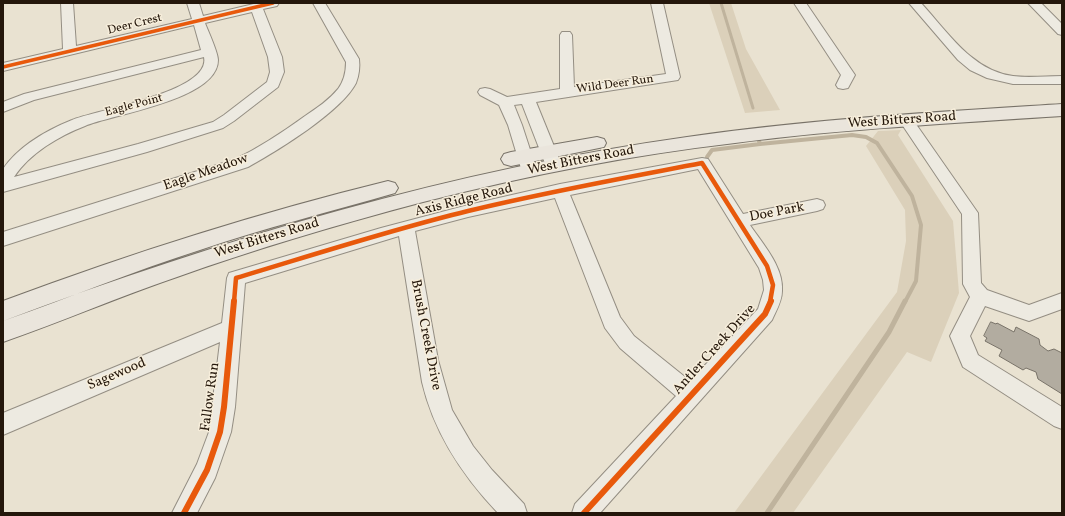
<!DOCTYPE html>
<style>
body{margin:0}
#map{position:relative;width:1065px;height:516px;overflow:hidden;background:#e9e2d1;font-family:Vollkorn,serif}
canvas{display:block}
.frame{position:absolute;inset:0;border:4px solid #24170b;pointer-events:none}
</style>
<div id="map">
<canvas width="1065" height="516"></canvas>
<div class="frame"></div>
</div>
<script>
const c = document.querySelector('canvas').getContext('2d');
c.lineJoin = 'round';
function fillPath(path, color) { c.fillStyle = color; c.fill(path, 'evenodd'); }
function trace(path, color, width, dash) { c.strokeStyle = color; c.lineWidth = width; c.lineCap = dash ? 'butt' : 'round'; c.setLineDash(dash || []); c.stroke(path); }
function label(font, color, halo, rows, align = 'center') {
  c.font = font + ' Vollkorn,serif'; c.lineWidth = 3; c.setLineDash([]); c.textBaseline = 'middle'; c.strokeStyle = halo; c.fillStyle = color; for (const [text, x, y, turn = 0] of rows) {
    c.save(); c.translate(x, y); c.rotate((+turn || 0) * Math.PI / 180); c.textAlign = isNaN(turn) ? turn : align; if (halo) c.strokeText(text, 0, 0); c.fillText(text, 0, 0); c.restore();
  }
}
fillPath(new Path2D(`
 M709,3H731L746,49L780,110L745,113Z
 M901,130L898,135L953,221L959,293L931,362L907,352L793,513H734L897,292L906,241L905,210L866,146L878,131Z`), '#dbd0ba');
trace(new Path2D(`
 M721,3L753,108`), '#bfb39d', 3);
trace(new Path2D(`
 M759,141L760,144L852,135L866,137L877,143L912,196L921,225L916,281L905,302
 M707,157L712,150L760,144`), '#bfb39d', 4);
trace(new Path2D(`
 M767,513L889,332L905,301`), '#bfb39d', 5);
const building = new Path2D(`
 M991,322L996,324L997,323L1014,332L1016,327L1039,339L1040,345L1048,351L1054,349L1062,353V394L1038,379L1036,372L1026,368L1023,370L999,356L1002,350L985,341L987,338L984,336Z`);
fillPath(building, '#b2aca0');
trace(building, '#787268', 1);
const minor = new Path2D(`
 M61,3H73L76,46L192,19L187,3H199L203,16L258,3H279L277,6L263,9L282,57L284,72L278,87L234,121L223,128L147,152L3,192V169C19,146 47,130 72,120C95,110 212,92 204,57L34,100L3,112V102L24,94L201,50L194,25L3,71V63L63,49ZM252,12L268,57L270,72L267,82L224,115L213,122L138,144L14,177C30,153 59,136 85,126C113,114 218,100 218,60C218,52 208,31 205,23Z
 M313,3H325L359,59C360,67 359,75 356,83C341,112 277,151 248,167L3,246V232L236,159C260,147 283,132 305,116C317,108 329,100 338,89C344,81 346,72 346,62Z
 M651,3H663L680,77L678,80L536,102L562,166L560,170L554,171L548,170L546,166L522,104L514,105L522,125L537,171L535,175L529,177L523,175L508,125L499,105L480,95L478,92L480,89L485,88L490,89L507,97L560,89V35L562,32H570L572,35L574,87L666,74Z
 M794,3H806L855,75L848,88L843,89L838,88L836,85L841,75Z
 M909,3H921C947,31 972,71 1013,76C1029,78 1046,76 1062,76V84H1013L987,78L970,70L958,60Z
 M1028,3H1041L1062,24V35L1058,34Z
 M906,115L911,117L978,213L981,283L987,290L1029,305L1062,293V309L1029,321L985,306L970,336L978,355L1062,407V429L1054,426L963,367L950,336L970,297L963,284L962,214L899,120L901,117Z
 M702,158L708,159L743,214L817,199L823,201L825,205L823,209L817,211L750,225C762,243 784,267 782,291C782,301 776,311 772,320L600,513H572L575,504L676,396L620,348L605,328L555,198L468,217L415,231L438,360L452,410L473,446L492,470L524,504L527,513H498C462,475 434,433 422,382L399,236L245,283L235,407L231,432L215,478L197,513H172L197,464L209,432L220,342L3,435V413L222,323L227,278L229,273L381,228L468,205L560,184ZM698,169L759,268L763,280L764,290L758,309L690,381L634,336L620,317L570,195Z`);
const major = new Path2D(`
 M1062,104V116C953,123 843,129 735,143C630,155 525,176 423,202C340,224 258,248 177,277C118,297 61,322 3,342V321C225,238 452,170 687,137C811,119 937,112 1062,104Z
 M597,137L604,139L606,143L604,147L511,166L504,164L501,159L504,154L511,152Z
 M388,181L395,183L398,188L395,193C330,212 264,228 200,250C133,271 69,298 3,321V301C129,254 257,213 388,181Z`);
trace(minor, '#948e83', 2);
trace(major, '#787268', 2);
fillPath(minor, '#edeae1');
fillPath(major, '#eae5dc');
trace(new Path2D(`
 M3,67L273,3`), '#e8590c', 3.5);
trace(new Path2D(`
 M234,302L236,278C313,255 390,230 468,211C546,192 624,178 702,163L767,266L773,285L770,302`), '#e8590c', 4.5);
trace(new Path2D(`
 M184,513L207,470L220,432L224,407L234,301
 M584,513L765,314L771,301`), '#e8590c', 6);
label('12px', '#24170b', '#f7eedb', [
 ["Deer Crest",135,25,-14],
 ["Wild Deer Run",615,85,-8],
 ["Eagle Point",134,106,-15]
]);
label('14px', '#24170b', '#f7eedb', [
 ["West Bitters Road",902,121,-4],
 ["West Bitters Road",581,161,-11],
 ["Eagle Meadow",206,173,-19],
 ["Axis Ridge Road",464,201,-14],
 ["Doe Park",777,213,-11],
 ["West Bitters Road",267,239,-17],
 ["Brush Creek Drive",425,335,79],
 ["Antler Creek Drive",715,350,-48],
 ["Sagewood",117,375,-23],
 ["Fallow Run",211,397,-82]
]);
</script>
